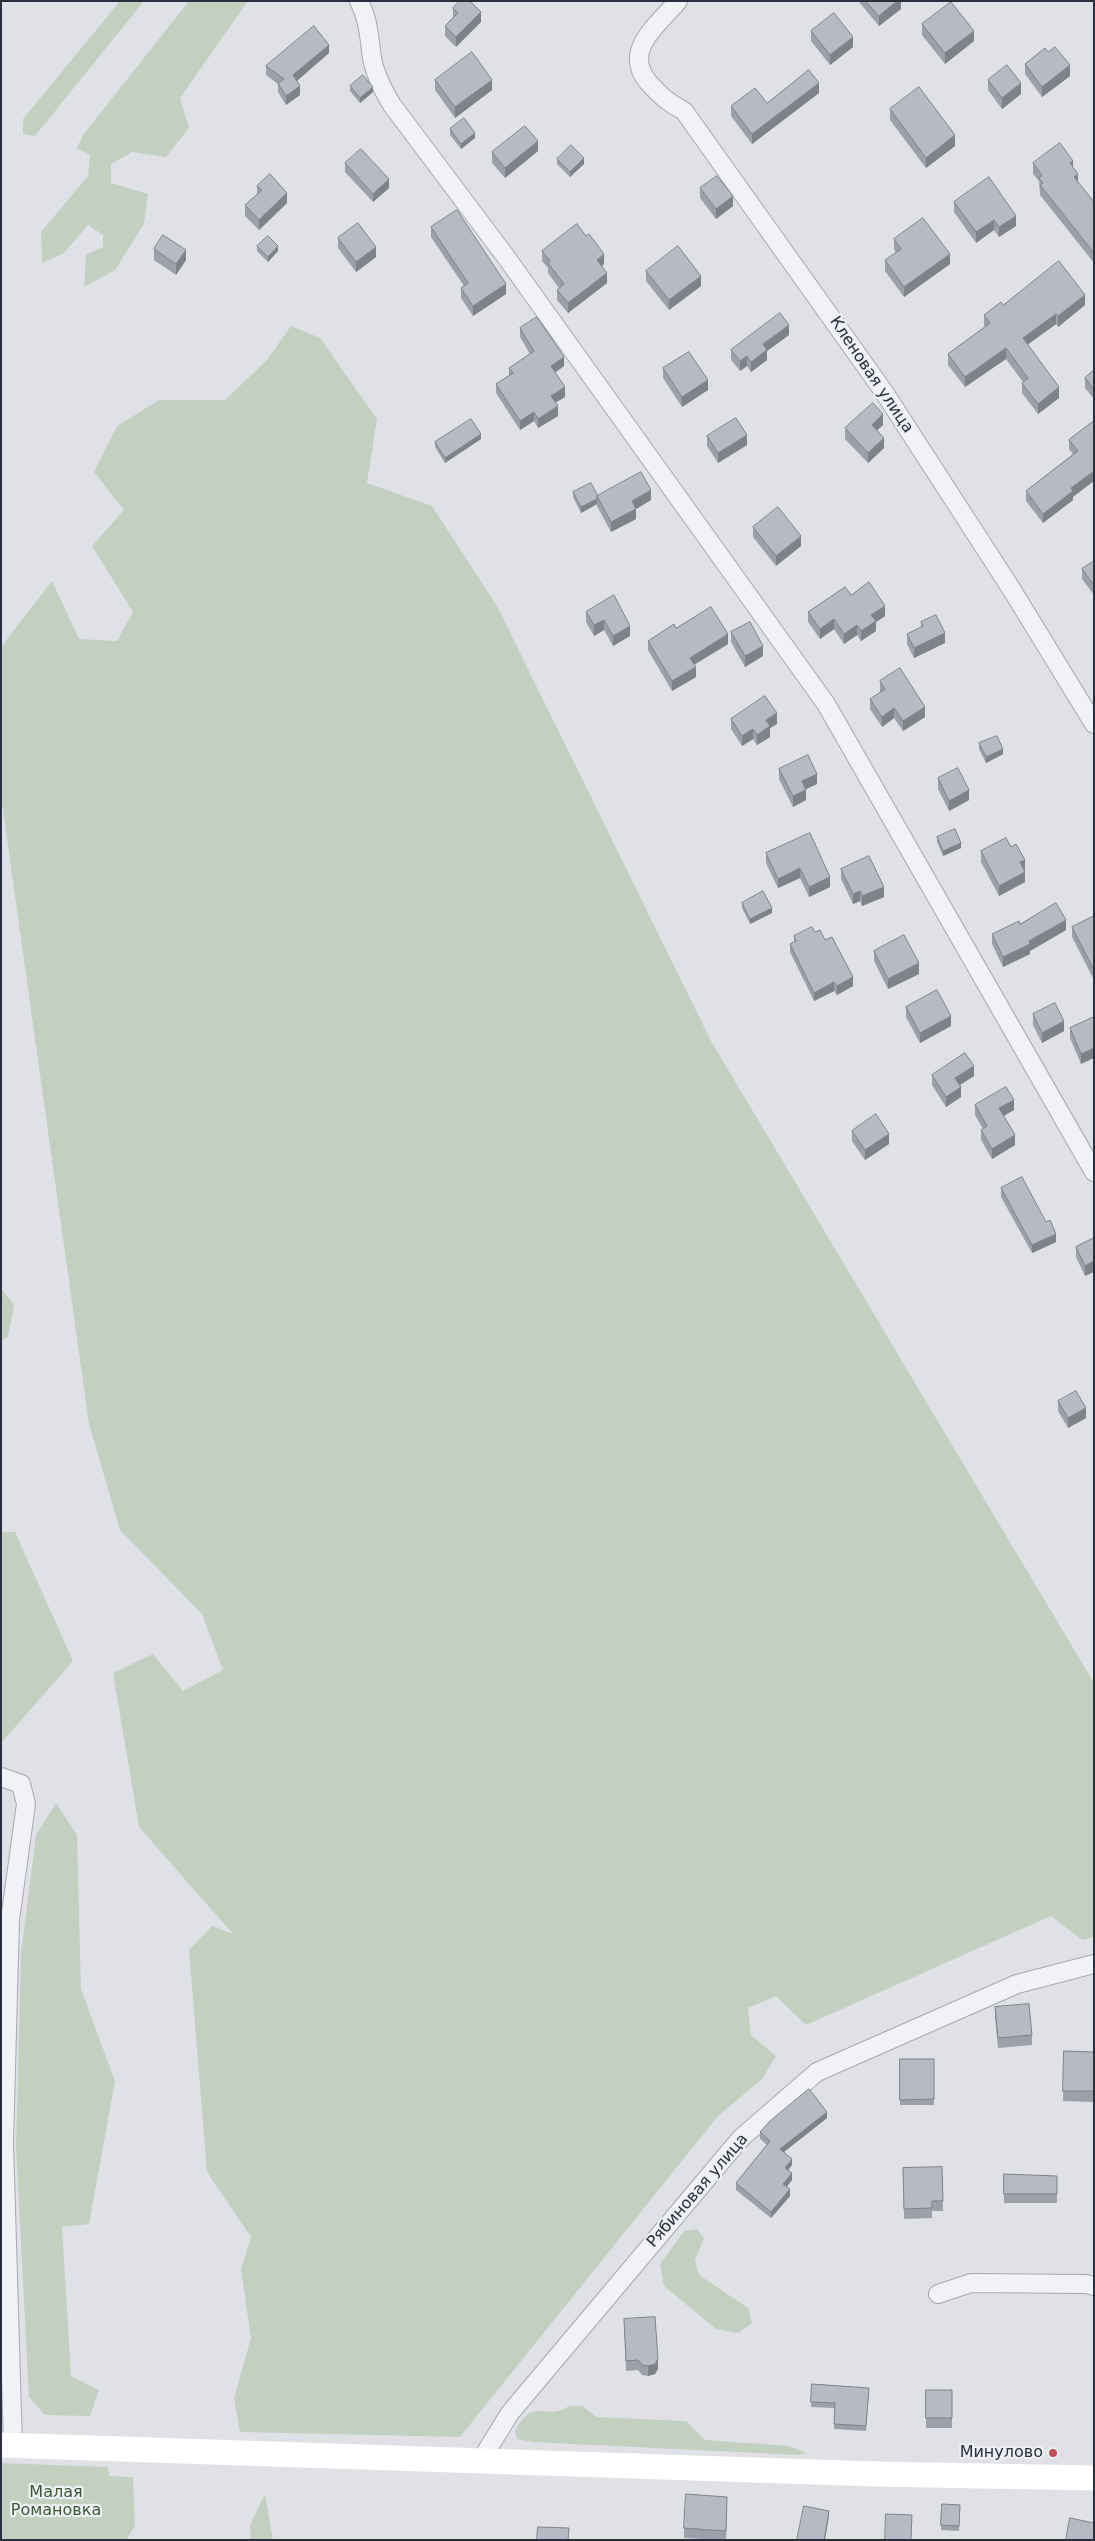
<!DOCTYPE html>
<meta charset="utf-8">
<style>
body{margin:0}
#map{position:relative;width:1095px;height:2541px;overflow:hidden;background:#dfe1e7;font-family:"DejaVu Sans",sans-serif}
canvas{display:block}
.frame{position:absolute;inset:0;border:2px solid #292f3c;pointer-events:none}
</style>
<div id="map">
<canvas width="1095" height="2541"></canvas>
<div class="frame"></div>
</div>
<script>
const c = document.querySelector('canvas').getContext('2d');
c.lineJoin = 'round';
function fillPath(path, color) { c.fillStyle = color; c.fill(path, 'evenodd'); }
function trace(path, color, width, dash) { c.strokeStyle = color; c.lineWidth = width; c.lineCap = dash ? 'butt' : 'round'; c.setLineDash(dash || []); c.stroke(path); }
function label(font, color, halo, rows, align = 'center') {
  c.font = font + ' "DejaVu Sans",sans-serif'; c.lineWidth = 4.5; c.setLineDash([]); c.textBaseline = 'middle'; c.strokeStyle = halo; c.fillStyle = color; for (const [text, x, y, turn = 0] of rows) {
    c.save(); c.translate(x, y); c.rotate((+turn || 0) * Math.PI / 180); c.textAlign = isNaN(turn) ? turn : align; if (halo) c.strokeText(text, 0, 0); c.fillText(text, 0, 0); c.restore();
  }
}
fillPath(new Path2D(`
 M120,1H144L35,136L23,134V119Z
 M189,1H248L180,98L189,128L166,157L132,152L111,164V183L148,194L144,224L115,270L84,287L86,255L103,247V235L88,225L64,253L42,263L41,232L88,176L90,155L77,148L83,135Z
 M291,326L320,338L377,419L367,483L432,506L497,606L711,1041L1094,1683V1937L1082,1940L1051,1916L806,2025L776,1996L748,2008L751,2035L776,2056L762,2079L718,2116L460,2437L240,2432L234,2398L251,2338L241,2269L251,2237L207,2172L189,1950L212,1926L233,1934L139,1827L113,1673L153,1654L183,1691L223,1670L202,1614L120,1530L89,1424L1,796V647L52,581L79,639L117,641L133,612L92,546L124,510L94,472L117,426L159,400H225L267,360Z
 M1,1288L14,1305L8,1337L1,1341Z
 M1,1532H15L73,1661L3,1741L1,1740Z
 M56,1803L77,1835L81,1989L115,2081L89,2224L62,2227L71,2376L99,2390L90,2416L45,2415L29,2397L16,2148L21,1953L36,1835Z
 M697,2229L704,2238L695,2260L699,2275L748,2308L752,2323L739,2333L716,2329L664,2286L660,2264L684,2231Z
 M569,2406H582L597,2417L686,2421L705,2440L789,2446L807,2453L798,2455L533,2442L517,2439L515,2431C534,2395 546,2422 569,2406Z
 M1,2463L108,2467L109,2476L133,2477L135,2526L126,2540H1Z
 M265,2494L273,2540H251L250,2525Z`), '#c3d0c0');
const street = new Path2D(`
 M359,1C369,20 369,38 372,58C375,75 383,90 392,105L506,257L826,704L1094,1172
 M678,1C658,25 622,50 648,82C660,95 668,103 684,111L884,392L1012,590L1094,724
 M1,1777L21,1784L26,1804L10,1920L4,2142L13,2446
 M938,2294L971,2283L1086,2284L1094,2286
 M481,2460L510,2413L741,2138L817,2072L1017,1984L1094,1964`);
trace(street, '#a5a8b0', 20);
trace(street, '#f1f2f5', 18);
trace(new Path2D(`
 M1,2445L875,2474L1094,2478`), '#fff', 25);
fillPath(new Path2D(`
 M859,1H901V9L879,26L859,2Z
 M453,8L481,22L456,47L445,36V26L453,17Z
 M922,24L974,41L945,64L922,35Z
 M811,31L853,47L830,65L811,41Z
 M1048,52L1070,76L1042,97L1025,74V64Z
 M329,53L297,81L300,95L286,105L278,92V84L266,75V66Z
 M435,80L492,90L455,118L435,90Z
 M988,80L1021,94L1002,109L988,90Z
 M350,86L373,92L360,103L350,91Z
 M819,93L752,144L731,116V106L767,103Z
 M890,109L955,146L926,168L890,120Z
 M450,129L475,138L461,149L450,135Z
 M538,151L505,178L492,163V152Z
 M557,159L584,164L570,177L557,164Z
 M345,163L389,188L373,202L345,172Z
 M1033,163L1073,168L1078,182L1094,202V263L1040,195L1039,181L1033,174Z
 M257,186L287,203L259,230L245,216V205L257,194Z
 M700,188L733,206L716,219L700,198Z
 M954,202L1016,226L999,237L994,230L976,243L954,212Z
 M431,227L506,294L473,316L461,298V288L464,286L431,237Z
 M338,238L376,257L356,272L338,248Z
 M894,239L950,264L904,297L885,271V260L896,253L894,249Z
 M257,246L278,251L268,262L257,251Z
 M154,249L186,260L176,275L154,260Z
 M542,251L604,264L602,266L607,283L568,313L557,300V290L559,288L548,273V268L542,261Z
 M646,271L701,286L669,310L646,281Z
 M1003,305H1085L1058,327L1056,324L1027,345L1059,398L1038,414L1022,393V383L1023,382L1006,359L965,387L948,365V354L985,327L984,325V315Z
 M520,328L564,366L555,373L565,397L555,403L558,416L538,428L534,421L520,430L496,393V384L509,376V368L530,354L520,337Z
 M789,335L767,351V360L751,372L747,366L740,371L731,360V350Z
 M663,368L708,390L682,407L663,378Z
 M1094,370V399L1085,388V378Z
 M1094,421L1073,497V500L1043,523L1026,501V491L1073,454L1069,449V440Z
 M883,425L877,430L884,448L868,463L845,439V428Z
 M707,436L747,445L718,463L707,446Z
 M481,439L445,463L435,447V442Z
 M573,492L598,496L651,500L636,509V519L611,532L597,506V504L581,513L573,497Z
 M753,527L801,546L776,566L753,537Z
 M1094,561V595L1082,579V569Z
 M851,595L885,616L876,622V631L861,641L857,635L844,644L834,629L820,639L808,622V612Z
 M586,612L630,626V636L613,646L604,630L594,636L586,622Z
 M921,622L945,643L914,658L907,644V634L921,627Z
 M676,628L728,644L694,665L696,677L672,691L648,650V641Z
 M731,632L763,656L745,667L731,642Z
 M880,681L925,717L903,731L894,718L882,727L870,709V699L880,692Z
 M731,719L777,724L770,728V737L757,745L753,739L742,746L731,729Z
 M979,743L1003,754L986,763L979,749Z
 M779,769L817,784L806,789V800L793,807L779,779Z
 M938,778L969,800L949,811L938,789Z
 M937,837L961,848L943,856L937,842Z
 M981,851L1025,870H1024L1025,882L999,896L981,862Z
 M766,853L830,877V887L809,897L800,878L778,888L766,863Z
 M841,869L884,897L862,906L860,901L853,904L841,879Z
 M742,903L772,913L750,924L742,908Z
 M1094,916V980L1072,937V927Z
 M1020,924L1066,930L1030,951V954L1003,967L992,944V934Z
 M815,932L825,940L853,986L837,995L834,991L814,1001L790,952V944L794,942V936Z
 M874,951L919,974L888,989L874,961Z
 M906,1007L951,1026L920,1043L906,1017Z
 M1033,1014L1064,1031L1042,1043L1033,1025Z
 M1094,1017L1081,1064L1070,1038V1028Z
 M932,1075L974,1076L960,1085L961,1097L946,1107L932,1085Z
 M975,1105L1014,1110L1004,1116L1015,1145L992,1159L981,1140V1130L983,1129L975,1115Z
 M852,1131L889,1144L865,1160L852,1141Z
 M1001,1188L1046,1222L1056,1242L1032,1253L1001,1197Z
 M1094,1238L1085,1276L1076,1257V1247Z
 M1058,1401L1086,1418L1068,1428L1058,1411Z
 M995,2007L1032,2035V2045L998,2048L995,2017Z
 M1064,2051L1094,2052V2102L1063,2101Z
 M900,2059H934V2105H900Z
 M827,2118L784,2152L792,2165L788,2170L792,2180L787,2187L790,2196L771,2218L736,2190V2183L767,2145L760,2139V2132Z
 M942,2167L943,2211H932V2218L904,2219L903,2168Z
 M1057,2176V2203H1004V2194Z
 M624,2319L658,2369L655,2374L648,2376L642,2375L638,2370L626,2371Z
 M812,2384L869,2388L866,2431L834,2429L835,2408L811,2407Z
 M926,2390H952V2428H926Z
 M942,2504L960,2505L959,2531L941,2530Z
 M727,2507L726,2540L684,2538V2528Z`), '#9da0a8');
fillPath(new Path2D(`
 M897,1H901V9L879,26V16Z
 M481,12V22L456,47V37Z
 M974,31V41L945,64V53Z
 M853,37V47L830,65V55Z
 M329,45V53L293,84V75Z
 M1070,65V76L1042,97V87Z
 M492,80V90L455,118V107Z
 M819,83V93L752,144V134Z
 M1021,83V94L1002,109V98Z
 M300,86V95L286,105V96Z
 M373,87V92L360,103V98Z
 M475,133V138L461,149V144Z
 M955,135V146L926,168V158Z
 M538,141V151L505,178V168Z
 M584,158V164L570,177V172Z
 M1073,161V171L1070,163Z
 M1078,174V184L1074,177Z
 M389,179V188L373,202V194Z
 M287,193V203L259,230V220Z
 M733,196V206L716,219V209Z
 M1016,216V226L999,237V227Z
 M994,220V230L976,243V232Z
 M278,246V251L268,262V257Z
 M376,247V257L356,272V262Z
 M186,250V260L176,275V264Z
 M604,254V264L597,270V260Z
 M950,254V264L904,297V287Z
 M607,273V283L568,313V303Z
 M701,276V286L669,310V300Z
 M506,284V294L473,316V306Z
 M1085,295V305L1058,327V316Z
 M1056,314V324L1023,348V338Z
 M789,325V335L767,351V360L751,372V362L763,344Z
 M1006,348V359L965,387V377Z
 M747,356V366L740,371V361Z
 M564,357V366L551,375V366Z
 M708,380V390L682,407V397Z
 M565,387V397L551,405V396Z
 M1059,387V398L1038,414V404Z
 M558,406V416L538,428V419Z
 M534,412V421L520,430V421Z
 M883,414V425L872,435V425Z
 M481,434V439L445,463V458Z
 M747,435V445L718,463V453Z
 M884,438V448L868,463V453Z
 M1094,471V481L1073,497V500L1043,523V514L1071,488Z
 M651,490V500L636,509V519L611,532V522L632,501Z
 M597,499V504L581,513V507Z
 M801,536V546L776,566V556Z
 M885,606V616L876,622V631L861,641V631L871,615Z
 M834,619V629L820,639V629Z
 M604,620V630L594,636V625Z
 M857,625V635L844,644V634Z
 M630,626V636L613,646V636Z
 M945,633V643L914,658V648Z
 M728,634V644L690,667V658Z
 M763,646V656L745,667V656Z
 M696,667V677L672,691V681Z
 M925,707V717L903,731V721Z
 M894,708V718L882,727V717Z
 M777,713V724L770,728V737L757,745V735L766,720Z
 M753,729V739L742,746V736Z
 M1003,749V754L986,763V757Z
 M817,774V784L802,791V781Z
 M806,790V800L793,807V796Z
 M969,790V800L949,811V801Z
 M961,843V848L943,856V851Z
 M1025,860V870L1020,872V862Z
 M800,868V878L778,888V879Z
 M1025,872V882L999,896V886Z
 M830,877V887L809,897V887Z
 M884,887V897L862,906V896Z
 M860,891V901L853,904V894Z
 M772,908V913L750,924V919Z
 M1066,920V930L1030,951V954L1003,967V957Z
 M919,963V974L888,989V979Z
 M853,977V986L837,995V986Z
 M834,982V991L814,1001V993Z
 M951,1016V1026L920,1043V1033Z
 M1064,1021V1031L1042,1043V1033Z
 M1094,1048V1058L1081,1064V1054Z
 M974,1066V1076L955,1088V1078Z
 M961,1087V1097L946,1107V1097Z
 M1014,1100V1110L999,1118V1108Z
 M889,1134V1144L865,1160V1150Z
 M1015,1135V1145L992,1159V1149Z
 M1056,1234V1242L1032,1253V1245Z
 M1094,1261V1272L1085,1276V1266Z
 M1086,1408V1418L1068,1428V1418Z
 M827,2112V2118L780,2155V2149Z
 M792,2159V2165L785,2174V2168Z
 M792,2173V2180L783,2191V2184Z
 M790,2189V2196L771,2218V2212Z
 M658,2359V2369L655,2374L648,2376V2366Z
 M829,2511V2516L825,2540H824Z`), '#7f8288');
const building = new Path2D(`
 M460,1H470L481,12L456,37L445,26L458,13L453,8Z
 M866,1H897L879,16Z
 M951,2L974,31L945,53L922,24Z
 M834,13L853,37L830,55L811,31Z
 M314,26L329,45L293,75L300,86L286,96L278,83L284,79L266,66Z
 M1055,47L1070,65L1042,87L1025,64L1045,48L1048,52Z
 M472,52L492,80L455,107L435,80Z
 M1007,65L1021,83L1002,98L988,80Z
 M809,70L819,83L752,134L731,106L755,88L767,103Z
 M363,75L373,87L360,98L350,86Z
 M919,87L955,135L926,158L890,109Z
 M464,118L475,133L461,144L450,129Z
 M525,126L538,141L505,168L492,152Z
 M1060,143L1073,161L1070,163L1078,174L1074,177L1094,202V253L1040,185L1043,183L1039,178L1042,175L1033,163Z
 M571,145L584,158L570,172L557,159Z
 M361,149L389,179L373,194L345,163Z
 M270,174L287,193L259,220L245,205L262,190L257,186Z
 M717,176L733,196L716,209L700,188Z
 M989,177L1016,216L999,227L994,220L976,232L954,202Z
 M457,210L506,284L473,306L461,288L468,283L431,227Z
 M923,218L950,254L904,287L885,260L901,249L894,239Z
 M358,223L376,247L356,262L338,238Z
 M577,224L586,236L589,234L604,254L597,260L607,273L568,303L557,290L564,284L548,263L550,261L542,251Z
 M163,235L186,250L176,264L154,249Z
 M268,236L278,246L268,257L257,246Z
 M678,246L701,276L669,300L646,271Z
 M1059,261L1085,295L1058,316L1056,314L1023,338L1059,387L1038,404L1022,383L1028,378L1006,348L965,377L948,354L990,323L984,315L1001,302L1003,305Z
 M780,313L789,325L763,344L767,350L751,362L747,356L740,361L731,350Z
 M537,317L564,357L551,366L565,387L551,396L558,406L538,419L534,412L520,421L496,384L513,373L509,368L534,351L520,328Z
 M689,352L708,380L682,397L663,368Z
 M1094,370V389L1085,378Z
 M873,403L883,414L872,425L884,438L868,453L845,428Z
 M736,418L747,435L718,453L707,436Z
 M471,419L481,434L445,458L435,442Z
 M1094,421V471L1071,488L1073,491L1043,514L1026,491L1078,451L1069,440Z
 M641,472L651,490L632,501L636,509L611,522L597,496Z
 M591,483L598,496H597V499L581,507L573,492Z
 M778,507L801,536L776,556L753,527Z
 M1094,561V585L1082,569Z
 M869,582L885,606L871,615L876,621L861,631L857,625L844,634L834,619L820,629L808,612L845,587L851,595Z
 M614,595L630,626L613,636L604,620L594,625L586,612Z
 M711,607L728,634L690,658L696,667L672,681L648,641L674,624L676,628Z
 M936,615L945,633L914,648L907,634L923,626L921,622Z
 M750,622L763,646L745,656L731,632Z
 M900,668L925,707L903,721L894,708L882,717L870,699L885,689L880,681Z
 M765,696L777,713L766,720L770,726L757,735L753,729L742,736L731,719Z
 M997,736L1003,749L986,757L979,743Z
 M808,755L817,774L802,781L806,790L793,796L779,769Z
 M958,768L969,790L949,801L938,778Z
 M955,829L961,843L943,851L937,837Z
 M810,833L830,877L809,887L800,868L778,879L766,853Z
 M1006,838L1011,847L1016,844L1025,860L1020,862L1025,872L999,886L981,851Z
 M869,856L884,887L862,896L860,891L853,894L841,869Z
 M763,891L772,908L750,919L742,903Z
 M1056,903L1066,920L1029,941L1030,944L1003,957L992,934L1019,921L1020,924Z
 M1094,916V970L1072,927Z
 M812,927L815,932L820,930L825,940L832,937L853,977L837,986L834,982L814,993L790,944L796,941L794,936Z
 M904,935L919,963L888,979L874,951Z
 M937,990L951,1016L920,1033L906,1007Z
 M1055,1003L1064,1021L1042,1033L1033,1014Z
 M1094,1017V1048L1081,1054L1070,1028Z
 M965,1053L974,1066L955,1078L961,1087L946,1097L932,1075Z
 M1006,1087L1014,1100L999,1108L1015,1135L992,1149L981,1130L987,1126L975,1105Z
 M876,1114L889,1134L865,1150L852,1131Z
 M1022,1177L1046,1222L1050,1220L1056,1234L1032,1245L1001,1188Z
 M1094,1238V1261L1085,1266L1076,1247Z
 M1076,1391L1086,1408L1068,1418L1058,1401Z
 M1029,2004L1032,2035L998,2038L995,2007Z
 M1064,2051L1094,2052V2091H1063Z
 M900,2059H934V2099L900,2100Z
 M809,2089L827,2112L780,2149L792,2159L785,2168L792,2173L783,2184L790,2189L771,2212L736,2183L770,2141L760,2132L770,2121Z
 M942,2167L943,2201H932V2208L904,2209L903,2168Z
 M1004,2174L1057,2176V2194H1004Z
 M655,2317L658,2359L655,2364L648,2366L642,2365L638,2360L626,2361L624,2319Z
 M812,2384L869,2388L866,2426L834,2424L835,2403L811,2402Z
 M926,2390H952V2418H926Z
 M686,2494L727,2497L726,2531L684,2528Z
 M942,2504L960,2505L959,2526L941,2525Z
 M804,2506L829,2511L824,2540H797Z
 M886,2514L912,2515L911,2540H885Z
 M1070,2518L1094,2523V2540H1066Z
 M538,2527L569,2528L568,2540H537Z`);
fillPath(building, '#b6bac3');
trace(building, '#7f8288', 1);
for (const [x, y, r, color] of [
 [1053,2453,5,"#c24e58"]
]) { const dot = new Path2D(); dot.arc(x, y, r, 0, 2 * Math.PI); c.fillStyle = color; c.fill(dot); trace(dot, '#eef0f4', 2); }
label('16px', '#292f3c', '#eef0f4', [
 ["Кленовая улица",871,375,56],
 ["Рябиновая улица",698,2191,-49]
]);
label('16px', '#292f3c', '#eef0f4', [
 ["Минулово",1043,2453]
], 'right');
label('16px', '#3c5738', '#eef0f4', [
 ["Малая",56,2493],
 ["Романовка",56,2511]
]);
</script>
